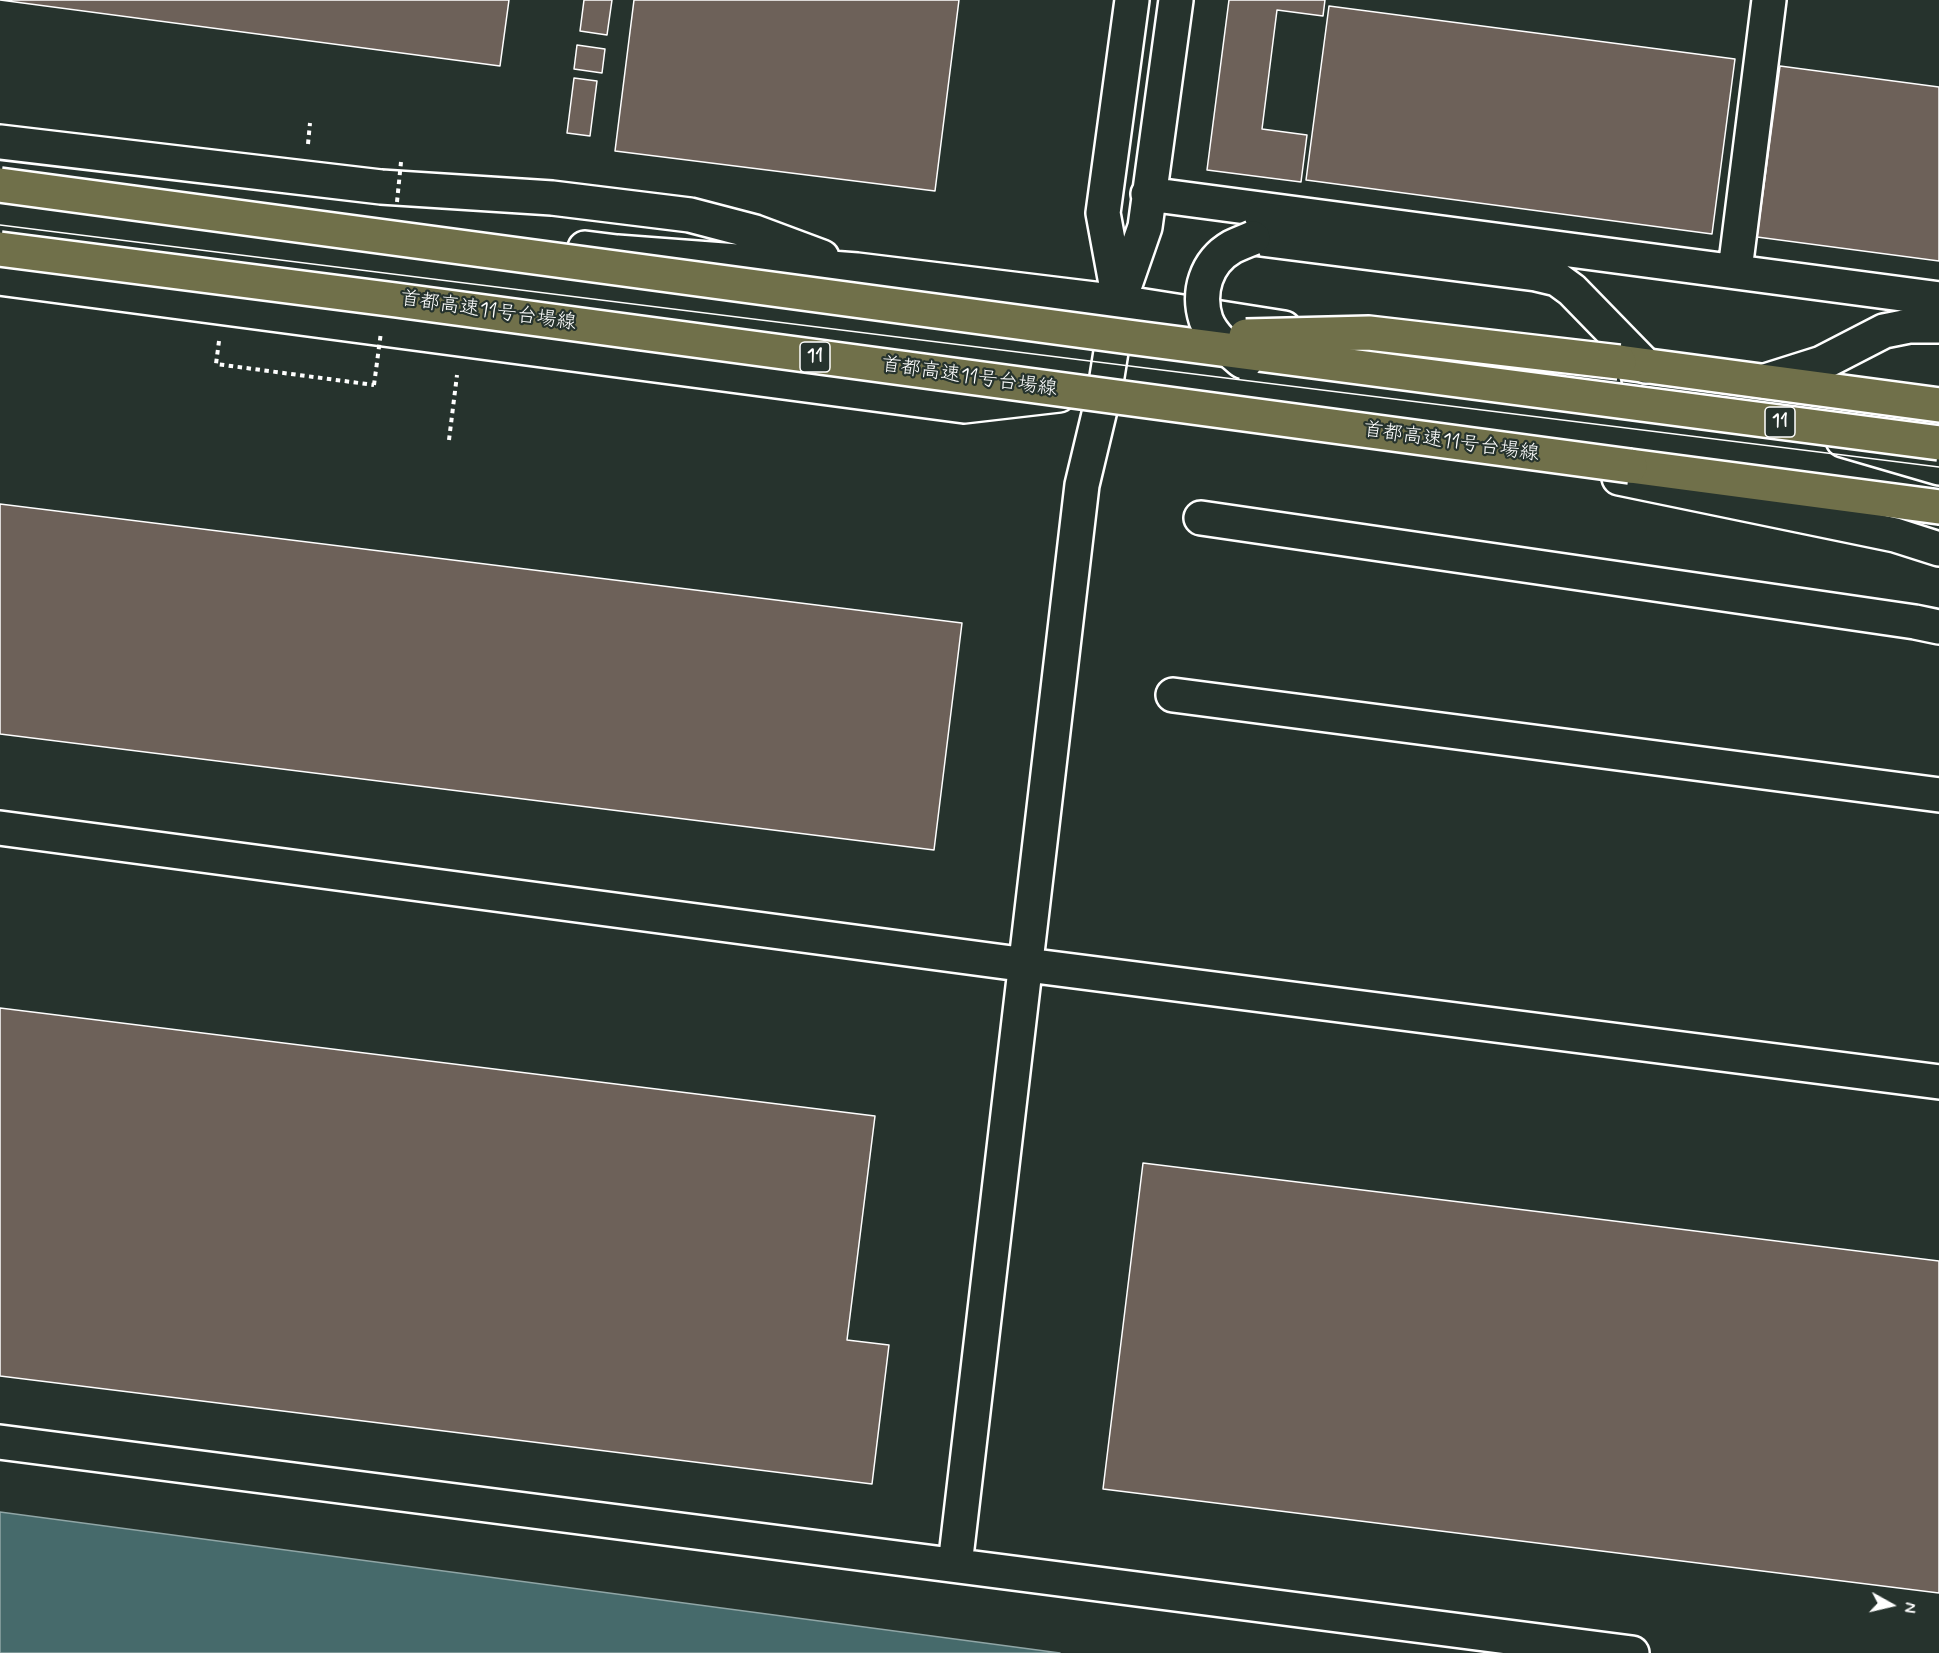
<!DOCTYPE html>
<meta charset="utf-8">
<style>
body{margin:0}
#map{position:relative;width:1939px;height:1653px;overflow:hidden;background:#26332d;font-family:Mynerve,sans-serif}
canvas{display:block}
.north{position:absolute;left:1861px;top:1575px;width:60px;height:60px;-webkit-text-stroke:4px #26332d;paint-order:stroke;rotate:98deg;font-size:16px;font-weight:700;line-height:24px;text-align:center;color:#fff}
.north::after{content:'';display:block;margin:auto;width:21px;height:27px;background:#fff;clip-path:polygon(50% 0,100% 100%,50% 72%,0 100%)}
</style>
<div id="map">
<canvas width="1939" height="1653"></canvas>
<div class="north">N</div>
</div>
<script>
const c = document.querySelector('canvas').getContext('2d');
c.lineJoin = 'round';
function fillPath(path, color) { c.fillStyle = color; c.fill(path, 'evenodd'); }
function trace(path, color, width, dash) { c.strokeStyle = color; c.lineWidth = width; c.lineCap = dash ? 'butt' : 'round'; c.setLineDash(dash || []); c.stroke(path); }
function label(font, color, halo, rows, align = 'center') {
  c.font = font + ' Mynerve,"Klee One",sans-serif'; c.lineWidth = 4.5; c.setLineDash([]); c.textBaseline = 'middle'; c.strokeStyle = halo; c.fillStyle = color; for (const [text, x, y, turn = 0] of rows) {
    c.save(); c.translate(x, y); c.rotate((+turn || 0) * Math.PI / 180); c.textAlign = isNaN(turn) ? turn : align; if (halo) c.strokeText(text, 0, 0); c.fillText(text, 0, 0); c.restore();
  }
}
const water = new Path2D(`
 M0,1512L1060,1653H0Z`);
fillPath(water, '#466a6b');
trace(water, '#90a6a6', 1.5);
const building = new Path2D(`
 M0,0H509L500,66Z
 M584,0H612L607,35L580,31Z
 M634,0H959L935,191L615,151Z
 M1229,0H1325L1323,16L1277,10L1262,129L1307,135L1301,182L1207,170Z
 M1329,6L1735,59L1712,234L1306,180Z
 M577,45L605,49L602,73L574,69Z
 M1780,66L1939,87V261L1757,237Z
 M574,78L597,81L590,136L567,133Z
 M0,504L962,623L934,850L0,734Z
 M0,1008L875,1116L847,1340L889,1345L872,1484L0,1376Z
 M1143,1163L1939,1261V1593L1103,1489Z`);
fillPath(building, '#6d6159');
trace(building, '#fff', 1.5);
const minor = new Path2D(`
 M0,142L381,187L552,198L690,215L755,232L822,257
 M1148,194L1939,299
 M1253,238L1536,274L1557,279L1572,290L1646,366
 M585,248L617,252L857,270L1119,302L1284,328
 M1735,270L1769,0
 M0,278L964,406L1059,395
 M1119,300L1103,213L1132,0
 M1433,354L1604,384
 M1765,381L1822,363L1884,331L1909,326H1939
 M1843,440L1939,468
 M1619,478L1895,535L1939,549
 M1201,518L1915,622L1939,627
 M1173,695L1939,795
 M0,828L1027,965L1939,1082
 M0,1442L1632,1653
 M955,1565L1082,485L1105,389L1119,302L1145,227L1176,0`);
const highway = new Path2D(`
 M1619,362L1939,405
 M1630,466L1939,507`);
trace(minor, '#fff', 38);
trace(highway, '#fff', 38);
trace(new Path2D(`
 M308,144L310,123
 M219,341L216,364L374,385
 M449,440L457,375`), '#fff', 4, [4.5, 4.5]);
trace(minor, '#26332d', 33);
trace(highway, '#70704a', 33);
trace(new Path2D(`
 M0,195L575,271L1939,435
 M0,225L1939,467`), '#fff', 1.5);
const minorBridge = new Path2D(`
 M1245,362L1242,361C1229,350 1212,336 1206,320C1197,292 1206,262 1232,247C1238,244 1246,241 1253,238`);
const highwayBridge = new Path2D(`
 M0,185L1136,338L1939,443
 M0,249L396,300L1630,466
 M1246,336L1369,333L1619,362`);
trace(minorBridge, '#fff', 38, []);
trace(highwayBridge, '#fff', 38, []);
trace(new Path2D(`
 M397,202L401,162
 M374,385L381,332`), '#fff', 4, [4.5, 4.5]);
trace(minorBridge, '#26332d', 33);
trace(highwayBridge, '#70704a', 33);
for (const [x, y, w] of [
 [815,357,30],
 [1780,422,30]
]) { const box = new Path2D(); box.roundRect(x - w / 2, y - 15, w, 30, 4.5); c.fillStyle = '#26332d'; c.fill(box); trace(box, '#fff', 1.5); }
label('bold 18px', '#fff', null, [
 ["11",815,357],
 ["11",1780,422]
]);
label('20px', '#fff', '#26332d', [
 ["首都高速11号台場線",488,312,8],
 ["首都高速11号台場線",969,378,8],
 ["首都高速11号台場線",1451,443,8]
]);
</script>
